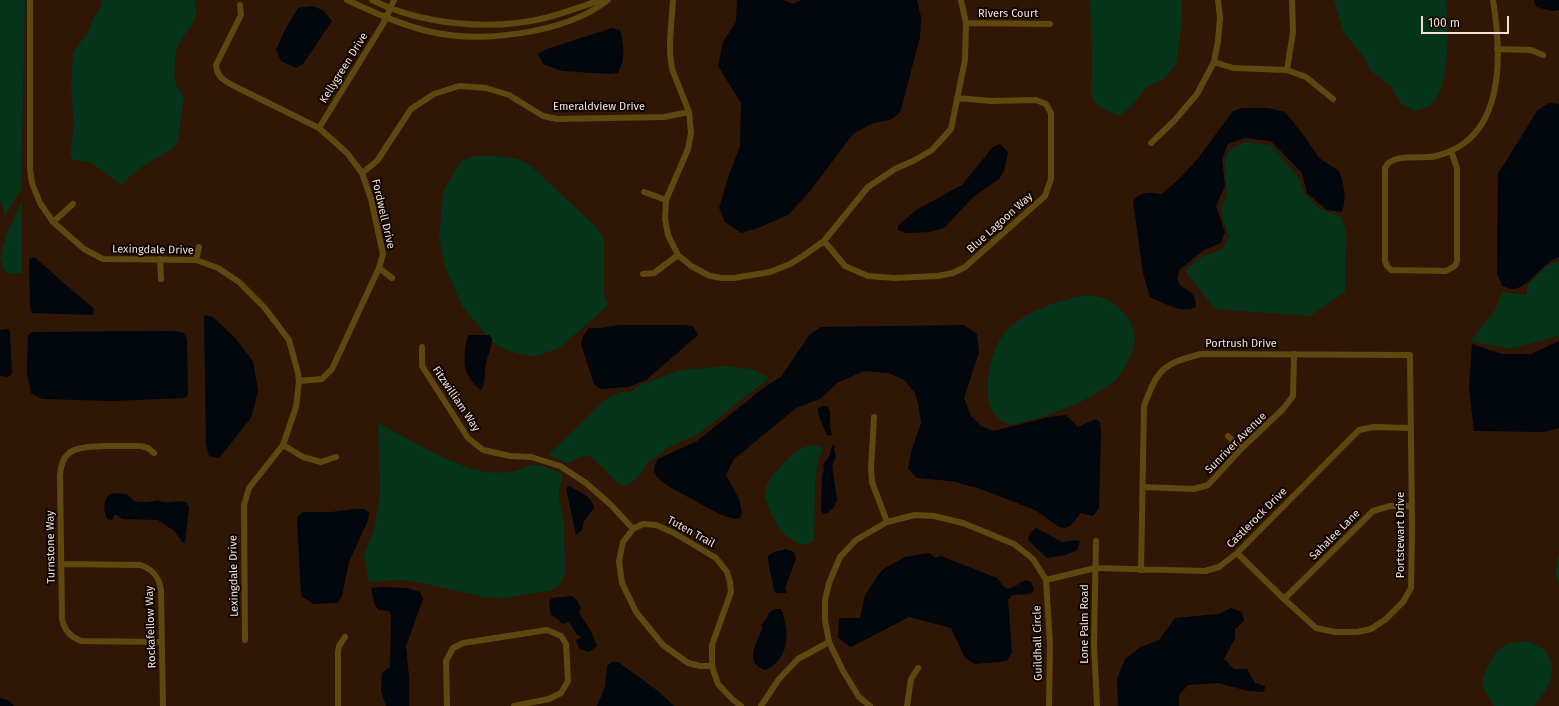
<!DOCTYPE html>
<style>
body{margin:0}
#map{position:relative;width:1559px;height:706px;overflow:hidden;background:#2f1605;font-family:"Fira Sans",sans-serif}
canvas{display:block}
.scale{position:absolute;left:1421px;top:16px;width:88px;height:18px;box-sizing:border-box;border:2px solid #f3e1d6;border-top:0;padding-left:5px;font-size:12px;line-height:14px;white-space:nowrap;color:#f3e1d6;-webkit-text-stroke:3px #0f0502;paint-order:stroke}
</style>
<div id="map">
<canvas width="1559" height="706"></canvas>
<div class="scale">100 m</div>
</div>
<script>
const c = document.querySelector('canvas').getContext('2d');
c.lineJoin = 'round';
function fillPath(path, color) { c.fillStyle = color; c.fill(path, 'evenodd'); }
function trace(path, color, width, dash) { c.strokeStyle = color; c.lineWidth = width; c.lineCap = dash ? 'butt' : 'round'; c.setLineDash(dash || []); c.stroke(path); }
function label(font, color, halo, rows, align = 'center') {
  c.font = font + ' "Fira Sans",sans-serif'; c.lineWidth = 4; c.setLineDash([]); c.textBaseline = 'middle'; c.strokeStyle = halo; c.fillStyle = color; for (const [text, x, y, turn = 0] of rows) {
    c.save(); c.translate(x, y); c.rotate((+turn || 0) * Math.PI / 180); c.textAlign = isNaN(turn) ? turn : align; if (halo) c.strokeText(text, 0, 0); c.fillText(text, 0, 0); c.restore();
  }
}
fillPath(new Path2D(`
 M0,0H25L21,189L5,216L0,199Z
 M102,0H195C200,22 188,27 179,44C175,51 173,76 176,84C177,88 182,93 184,97L178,141L173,148L137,170L121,185L90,162L76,161L70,157L74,126L71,88L73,52L88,32L92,21L100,8Z
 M1090,0H1182V20L1176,65L1163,79L1147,87L1134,103L1120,116L1099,107L1091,96L1092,60Z
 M1334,0H1446C1449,22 1450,89 1432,104C1428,108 1419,109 1415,111L1400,103L1391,86L1371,71L1363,56L1343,31Z
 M1245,142L1271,145L1298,177L1305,194L1320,209L1341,217L1346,232L1345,292L1310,316L1215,309L1185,271L1199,258L1223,249L1229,236L1223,220L1221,206L1227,197L1225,161L1229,150Z
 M474,156H497L517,159L531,166L596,227L604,239V294L608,304L604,309L559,348L534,357L512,352L498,346L486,335L462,306L445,266L439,238L443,191L461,161Z
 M22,201V273L11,274L4,271L0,257L7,233Z
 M1559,261V336L1509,349L1471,341L1495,310L1502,292L1527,295V286C1536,276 1545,265 1559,261Z
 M1086,295C1106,297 1114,301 1127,317C1136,328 1137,343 1130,356C1127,362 1124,369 1120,375C1104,395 1051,416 1026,421C1022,422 1016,424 1011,424C973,418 988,346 1009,328C1030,309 1058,301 1086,295Z
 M724,366C739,367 757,368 769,378L697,435L671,446L654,458L647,463L643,471L630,484L624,486L618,483L590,456L580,457L567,464L560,459L548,455L605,400L620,392H630L638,386L677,371Z
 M378,423C411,440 445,462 481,471C491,473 504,473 515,471C520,470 526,465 532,465C542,464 554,470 563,475L559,490V498L564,523L565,571L563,580L557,587L550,591L504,598L484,597L417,582L400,580L369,582L364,555L374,529L380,493Z
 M815,445L823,447L818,461L815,484L814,541L802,545C795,542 788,538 782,532C776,525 765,502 765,493C765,481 777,471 784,463C793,453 802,446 815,445Z
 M1559,554V585C1554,575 1556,564 1559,554Z
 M1528,641L1545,650C1548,656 1552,663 1552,669C1553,683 1542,696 1534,706H1494L1483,688V676L1496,652L1507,644Z`), '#05341b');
fillPath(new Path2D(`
 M737,0H783L793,4L802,0H917L921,17L920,37L900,113L890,120L873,123L853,134L810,191L788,215L758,228L741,233L725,222L719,208L728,178L740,146L741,103L718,66L723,42L736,22Z
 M1534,0H1559V10L1553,11L1536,7Z
 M312,6L323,10L332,21L303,64L296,68L281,61L276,50L285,30L298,8Z
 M612,28L620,30C624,47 626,57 618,73L610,74L562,71L543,64L538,54L547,49Z
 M1548,103L1559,104V257C1543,262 1526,291 1511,289C1508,288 1505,287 1502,286L1497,273L1498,174L1537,111Z
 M1242,108H1268L1285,112L1305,137L1319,158L1339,171C1344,185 1347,198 1342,212L1327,210L1307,193L1302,173L1271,141L1245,138L1228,144L1222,159L1225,186L1216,206L1225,232L1221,243L1204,250L1179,270C1179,273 1177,278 1178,281C1181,292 1196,286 1196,307C1182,314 1163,303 1150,297L1143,273L1133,201C1142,191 1148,192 1161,194C1191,173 1211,140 1233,111Z
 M1000,144L1008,152L1004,171L999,179L973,197L944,228L930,232L906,233L898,230V226L916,210L962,185L993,147Z
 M34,257L94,309L93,315L32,313L30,307L29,259Z
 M204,315L213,317L236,339L253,361L258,391L251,418L219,458L209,456L206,444Z
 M619,325H683L693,326L698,335L646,380L628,387L601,389L594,384L581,344L583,336L589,328H601Z
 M964,325L977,334L979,352L964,398L971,416L981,426L994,431L1049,417L1066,415L1078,427L1096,419L1100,422L1101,432L1099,508L1093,516L1081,513L1070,526L1065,528L1059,527L1035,510L978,488L951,481L917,478L908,469L911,452L921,423L919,408L915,393L904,380L889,373L864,371L837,383L820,399L796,408L734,459L726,475L739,499L742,513L740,518L734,519L719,514L668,486L657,477L654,471L655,465L658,459L697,441L766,386L781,377L810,334L821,327Z
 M9,329L10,333L12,374L8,377L0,376V330Z
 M173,331L184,333L187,339L188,395L184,398L114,401L42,399L31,393L27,372L28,335L32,332Z
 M469,335H489L492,338C492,349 486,358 485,369C484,377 486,382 481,390C474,386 467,375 465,367C464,360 465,340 469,335Z
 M1559,341V428L1543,432L1474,431L1469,388L1472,344L1502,354H1531Z
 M822,406H827L830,411V429L832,434L830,436L827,435C824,427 818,417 818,409Z
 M833,444L835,446L834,449L836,456L832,466L837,500L834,507L828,513L823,514L821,510L822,474L824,471C821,462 828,461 830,454C831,451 831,447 833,444Z
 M569,486C578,491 592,496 594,508L584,521L582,530L576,535L566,488Z
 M114,493L126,494C130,495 131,499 134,501C140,503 152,502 158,500C165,506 178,498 187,503L189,508L185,543H183L174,531L158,520L122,519L117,515H114L112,520L108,519C102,511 103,495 114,493Z
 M355,509H365L369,513L368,520L349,562L342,596L338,603L314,604L301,596L297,517L303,512H332Z
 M1036,528L1062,542L1078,540L1080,542L1077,550L1065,555L1047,558L1028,540L1030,533Z
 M786,549L794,552L796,559L785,588L787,592L785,593H777L774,591C773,579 768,567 768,556L774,552Z
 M930,553L935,558L941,556L997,578L1005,588L1009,589L1026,580L1031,582L1034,589L1031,594L1012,595L1008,600L1012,652L1007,661L975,664L965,658L951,628L909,617L851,647L838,638L839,618H860L865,595L882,570L905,557Z
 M383,587L407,588L420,592L423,599L406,646L409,678V706H386L381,691L382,673L390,667L391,615L389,611L378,610L374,603L371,588Z
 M572,596L576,599L581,608L579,613L591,631L597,646L589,652L580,649L576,641L578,639L581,638L580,636L577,635L569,622L562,624L558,619L551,615L549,602L552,598Z
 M1231,608L1242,612L1244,621L1235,629V638L1224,659L1234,669H1247L1255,683L1265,686L1264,692L1248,691L1218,683L1188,685L1179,695V706H1118L1117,679L1125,659L1139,648L1159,640L1175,618L1219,614Z
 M775,609H781C790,631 790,660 765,670C743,663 757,642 763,627L761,626C762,624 763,622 765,621C770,614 766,614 775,609Z
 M612,662H618L658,691L674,706H597L605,687L607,666Z
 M0,698L10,701L14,706H0Z`), '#01070d');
trace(new Path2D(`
 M30,0V169L32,183L40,203L53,222L84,249L103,259L196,260L218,268L239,282L264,307L289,340L298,373L299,381L296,407L283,445L249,488L244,505L245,640
 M347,0C373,12 399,24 427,31C480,44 565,34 608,0
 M372,0C422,25 492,31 545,18C564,13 583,6 601,0
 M673,0L670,40V53L672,69L689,112L691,133L688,149L666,200L665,219L668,235L678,255L691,266L710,276L722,278H734L770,272L790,264L803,256L824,241L868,187L895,169L915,160L932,150L951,129L965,60L966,23L961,0
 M240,5L241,15L216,65C217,78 225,81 236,87L319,128L347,153L362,173L371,199L383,254L379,268L332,369L322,379L299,381
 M966,23L1050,24
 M1497,49L1531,50L1543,55
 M1214,62L1233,68L1287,70L1306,77L1333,99
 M1287,70L1293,32L1292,0
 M319,128L383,24L394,0
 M1151,143L1174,121L1197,94L1214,62L1218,41L1220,18L1218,0
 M1451,151L1457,168V261L1455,266L1446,271L1391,270L1387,266L1385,261V168C1392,152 1421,160 1436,156C1506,139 1502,56 1493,0
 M362,173L377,161L411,109L434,94L459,86L486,88L509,95L543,116L557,119L664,117L689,112
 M644,192L666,200
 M53,222L73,204
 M824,241L845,266L868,276L894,278L938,276L953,273L965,267L1045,196L1051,179V113L1046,104L1036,100L991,101L957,98
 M160,259L161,279
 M196,260L199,247
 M379,268L392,278
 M643,274L654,273L678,255
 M422,347V366L468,438L483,450L510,456L531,457L560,466L586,483L611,505L633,529
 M874,417L871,468L872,482L887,522
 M1228,436L1241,449
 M283,445L303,457L321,462L336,457
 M154,453L148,448L141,446C129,446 118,446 106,446C83,447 62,445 60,475L62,619C64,631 71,637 81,641L162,642
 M1143,487L1194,489L1208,485L1241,449L1283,409L1293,396L1294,354
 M1096,541L1094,644L1097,706
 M61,564L140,565C153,569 159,577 161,590L163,706
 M1141,570L1144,406C1158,368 1163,364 1201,354L1410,355L1412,526L1411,588L1403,602L1386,619L1371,629L1357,632H1335L1316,628L1284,599L1237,553
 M1046,580L1095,568L1205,571L1219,567L1237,553L1359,430L1374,427L1410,428
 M1284,599L1373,511L1390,506H1411
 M712,666H700L688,663L663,645L636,612L622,583L619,561L623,542L633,529L643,524L656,525L674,533L716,558L727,572L730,582L731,592L712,645V666L718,684L732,699L741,706
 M338,706V652L339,646L345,637
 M447,706L446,661L453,648L463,643L547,630L561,636L566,644L568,681L561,693L549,699L514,706
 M761,706L779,679L798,659L829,642
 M870,706L859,697L843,671L829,642L825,620V600L829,583L840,557L856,540L887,522L915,515L934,516L963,523L1014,544L1033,559L1046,580L1050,645L1049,706
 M907,706L911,679L918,668`), '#5f480f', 6);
label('11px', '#f3e1d6', '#0f0502', [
 ["Rivers Court",1008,14],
 ["Kellygreen Drive",344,68,-58],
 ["Emeraldview Drive",599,107],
 ["Fordwell Drive",383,214,77],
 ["Blue Lagoon Way",1000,223,-42],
 ["Lexingdale Drive",153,250,1],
 ["Portrush Drive",1241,344],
 ["Fitzwilliam Way",456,399,56],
 ["Sunriver Avenue",1236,443,-45],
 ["Castlerock Drive",1257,518,-45],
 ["Tuten Trail",691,532,29],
 ["Sahalee Lane",1335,535,-45],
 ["Portstewart Drive",1401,535,-90],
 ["Turnstone Way",51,547,-91],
 ["Lexingdale Drive",234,576,-91],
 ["Lone Palm Road",1085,624,-90],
 ["Rockafellow Way",151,627,-92],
 ["Guildhall Circle",1038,643,-91]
]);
</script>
